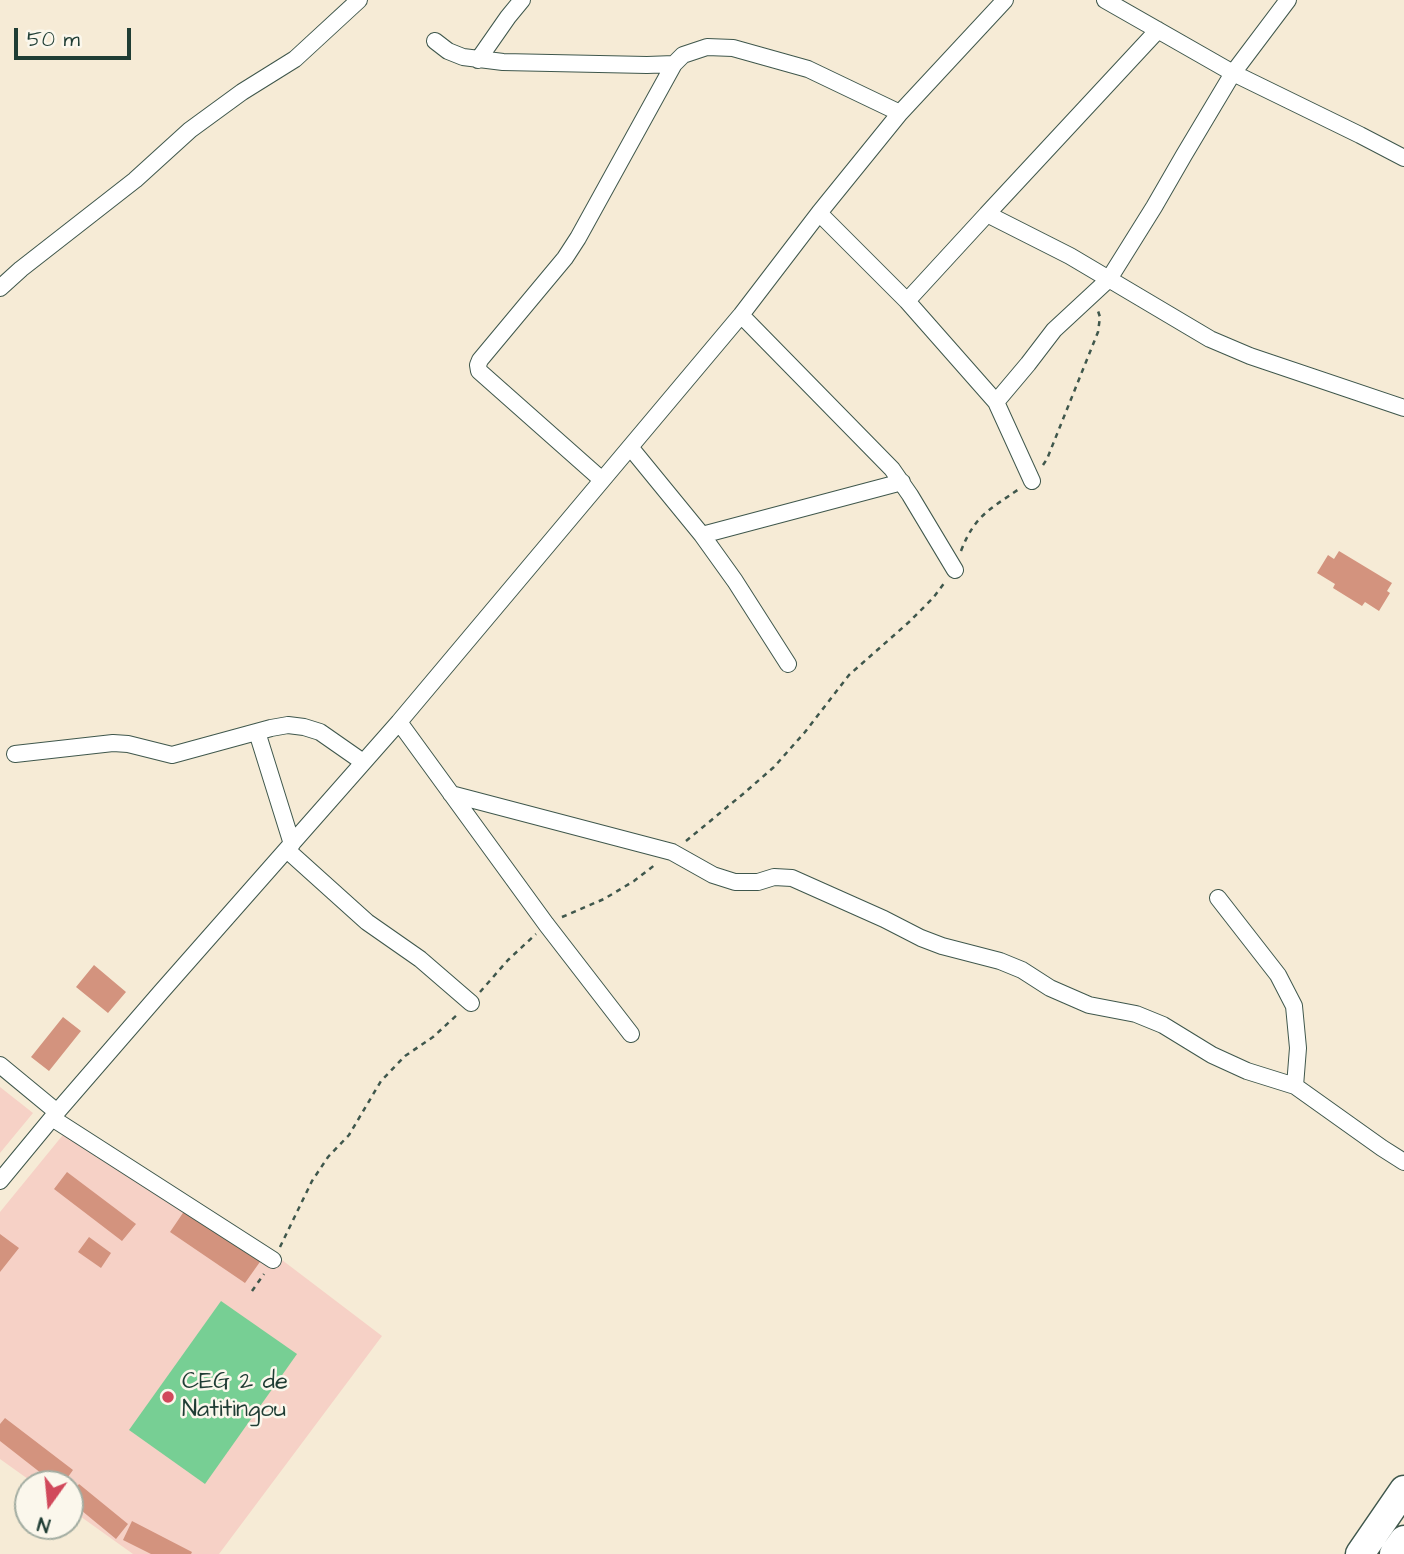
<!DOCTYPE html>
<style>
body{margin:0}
#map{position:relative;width:1404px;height:1554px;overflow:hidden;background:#f6ebd6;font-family:"Architects Daughter",sans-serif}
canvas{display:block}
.north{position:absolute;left:14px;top:1470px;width:70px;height:70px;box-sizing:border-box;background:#fbf7ec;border:2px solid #a3ada2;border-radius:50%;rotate:195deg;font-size:19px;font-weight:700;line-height:28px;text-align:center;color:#1f3d34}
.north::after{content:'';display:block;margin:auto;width:24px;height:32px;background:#d1495b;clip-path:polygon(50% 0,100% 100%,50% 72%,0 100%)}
.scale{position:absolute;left:14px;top:28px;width:117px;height:32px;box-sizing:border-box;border:4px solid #1f3d34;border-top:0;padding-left:9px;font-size:21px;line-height:24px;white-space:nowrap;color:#1f3d34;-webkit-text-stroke:5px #fbf7ec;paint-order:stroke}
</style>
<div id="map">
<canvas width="1404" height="1554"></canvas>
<div class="north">N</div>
<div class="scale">50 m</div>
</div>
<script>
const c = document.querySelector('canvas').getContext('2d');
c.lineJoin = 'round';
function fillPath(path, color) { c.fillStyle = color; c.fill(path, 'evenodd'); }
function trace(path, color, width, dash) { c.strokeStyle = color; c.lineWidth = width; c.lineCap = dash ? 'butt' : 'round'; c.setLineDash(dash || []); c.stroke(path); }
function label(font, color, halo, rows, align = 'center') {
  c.font = font + ' "Architects Daughter",sans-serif'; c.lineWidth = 5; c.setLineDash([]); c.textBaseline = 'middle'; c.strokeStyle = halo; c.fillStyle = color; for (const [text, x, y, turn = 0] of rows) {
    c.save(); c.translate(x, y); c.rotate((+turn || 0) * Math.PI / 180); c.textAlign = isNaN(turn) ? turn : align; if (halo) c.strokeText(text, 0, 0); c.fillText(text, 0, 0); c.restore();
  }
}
fillPath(new Path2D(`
 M0,1087L33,1113L0,1153Z
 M71,1125L261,1244L382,1336L219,1554H133L70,1509V1484H35L0,1459V1212Z`), '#f6d1c6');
fillPath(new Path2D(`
 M221,1301L297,1354L205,1484L129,1430Z`), '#77cf94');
fillPath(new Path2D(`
 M1339,551L1392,583L1387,591L1390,593L1379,611L1365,602L1362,606L1333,588L1335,584L1317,573L1328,555L1334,559Z
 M94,965L126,992L108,1013L76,987Z
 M63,1017L81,1031L49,1071L31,1057Z
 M67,1172L136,1224L122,1241L54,1189Z
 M187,1207L262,1259L245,1283L170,1232Z
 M0,1234L19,1248L0,1272Z
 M89,1237L111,1253L101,1268L78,1252Z
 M5,1418L73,1470L63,1484H55L0,1441V1424Z
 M79,1484L128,1524L116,1539L70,1501V1495Z
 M132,1521L192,1552L191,1554H151L123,1540Z`), '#d3937e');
const street = new Path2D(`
 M1105,0L1233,73L1360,135L1404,158
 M435,41L448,51L463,57L503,62L647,65L674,64
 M478,60L508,17L522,0
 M819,213L907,301L987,214L1070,256L1210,339L1250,356L1404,408
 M987,214L1158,30
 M0,288L21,269L135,180L190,130L242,92L295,59L359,0
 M907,301L996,402L1028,364L1054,330L1109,279L1154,207L1184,155L1233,73L1288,0
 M741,315L892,469L910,495L955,570
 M996,402L1032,481
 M630,447L702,535L735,581L788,664
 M602,480L479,371L478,365L480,360L565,258L578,238L674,64L683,55L707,47L733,48L808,69L900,113
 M702,535L902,482
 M399,722L546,924L631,1034
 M257,732L292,844
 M15,754L113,743L128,744L172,755L271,728L288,725L304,727L320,732L363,762
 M451,794L672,852L713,875L735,882H758L774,877L792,878L884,919L921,938L942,946L1000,961L1022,970L1050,988L1089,1005L1136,1014L1163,1025L1212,1055L1247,1071L1295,1086
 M287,850L367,922L420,959L471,1003
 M1218,898L1278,975L1294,1006L1298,1048L1295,1086L1382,1148L1404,1162
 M0,1065L57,1112
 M52,1118L273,1260
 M0,1181L57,1112L161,992L399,722L741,315L819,213L900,113L1005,0`);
const highway = new Path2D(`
 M1360,1554L1404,1490
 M1394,1554L1404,1540`);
trace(street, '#3f574c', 18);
trace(highway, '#3f574c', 31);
trace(new Path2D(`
 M1043,465L1047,459L1098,332L1100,317L1098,311
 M961,551C975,515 989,510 1019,489
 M686,841L743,794L774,767L805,732L849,675L909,622L933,598L945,582
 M562,917L604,899L634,881L656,864
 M480,992L508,960L536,934
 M280,1247L312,1181L328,1157L349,1135L381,1081L405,1056L433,1037L458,1014
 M252,1291L264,1274`), '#3f574c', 2.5, [5, 5]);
trace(street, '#fff', 16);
trace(highway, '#fff', 28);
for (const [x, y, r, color] of [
 [168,1397,7,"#d1495b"]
]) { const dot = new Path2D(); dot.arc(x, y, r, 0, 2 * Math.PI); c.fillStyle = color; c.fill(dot); trace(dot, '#fbf7ec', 2.5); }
label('24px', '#1f3d34', '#fbf7ec', [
 ["CEG 2 de",182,1383],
 ["Natitingou",182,1411]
], 'left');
</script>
